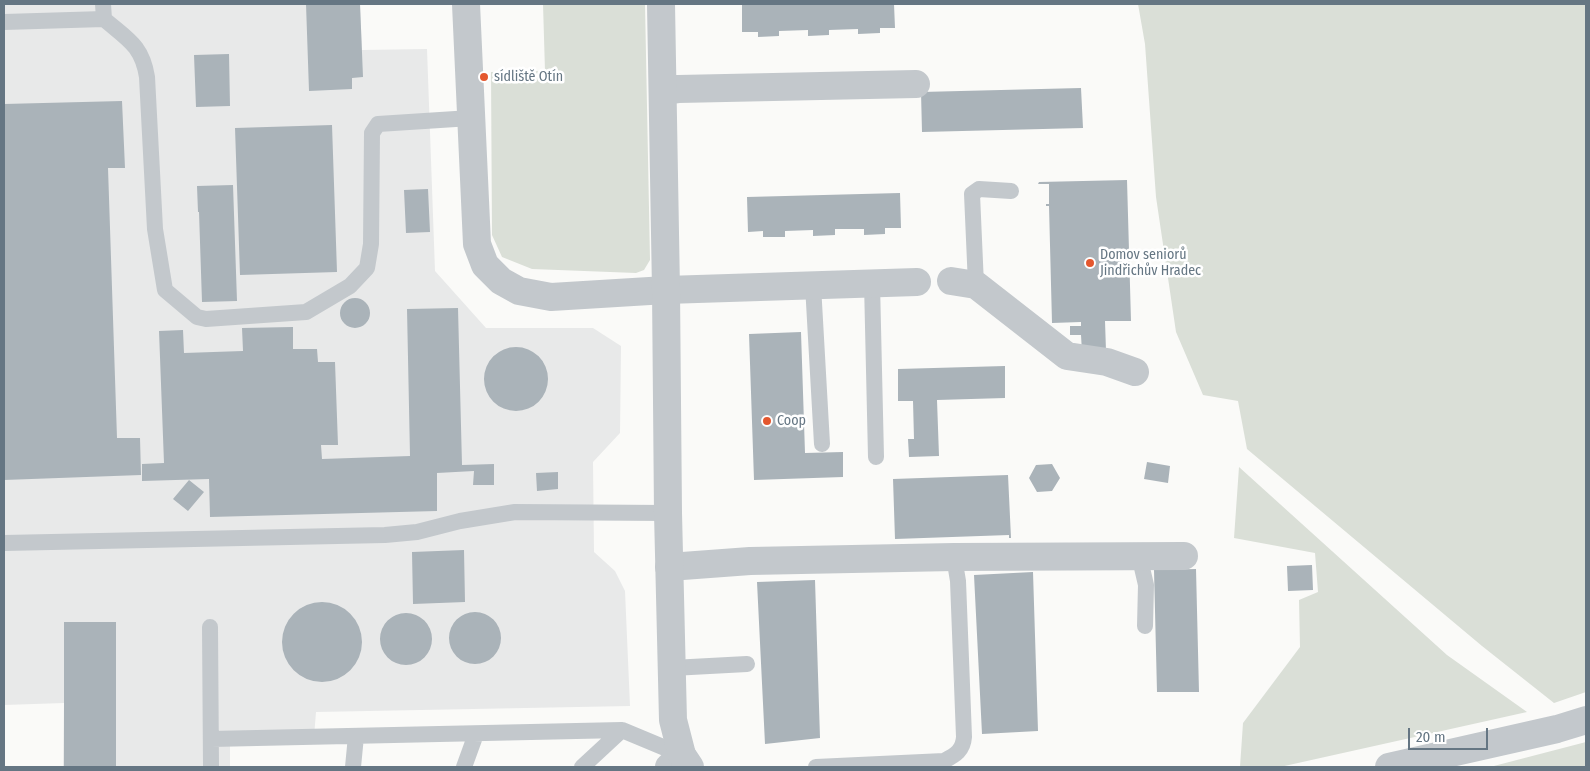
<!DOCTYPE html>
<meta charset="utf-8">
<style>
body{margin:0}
#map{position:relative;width:1590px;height:771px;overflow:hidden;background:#fafaf8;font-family:"Fira Sans Condensed",sans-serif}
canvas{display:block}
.frame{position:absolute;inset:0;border:5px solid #657683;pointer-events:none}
.scale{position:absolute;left:1408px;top:728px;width:80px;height:22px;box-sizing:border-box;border:2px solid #657683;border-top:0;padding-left:6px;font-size:15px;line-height:18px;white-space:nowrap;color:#657683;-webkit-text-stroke:4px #fff;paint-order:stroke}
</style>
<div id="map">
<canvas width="1590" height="771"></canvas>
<div class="frame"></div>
<div class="scale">20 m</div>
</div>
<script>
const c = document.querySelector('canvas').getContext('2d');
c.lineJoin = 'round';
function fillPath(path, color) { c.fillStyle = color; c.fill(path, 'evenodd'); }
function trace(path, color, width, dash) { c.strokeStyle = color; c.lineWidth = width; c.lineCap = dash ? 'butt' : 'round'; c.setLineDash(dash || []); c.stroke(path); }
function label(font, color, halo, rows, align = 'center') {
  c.font = font + ' "Fira Sans Condensed",sans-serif'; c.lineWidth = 5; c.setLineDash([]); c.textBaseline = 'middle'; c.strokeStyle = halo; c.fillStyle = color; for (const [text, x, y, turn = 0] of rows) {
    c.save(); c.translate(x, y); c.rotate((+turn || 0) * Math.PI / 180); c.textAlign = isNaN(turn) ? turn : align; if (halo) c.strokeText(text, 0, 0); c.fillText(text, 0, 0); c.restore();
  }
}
fillPath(new Path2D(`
 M4,4H360L362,50L427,49L435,271L486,328H593L621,346L620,433L593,462L594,552L615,571L625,591L630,706L316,712L314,737L230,741V767H63L64,703L4,705Z`), '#e8e9e9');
fillPath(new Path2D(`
 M543,4H645L650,260L644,270L636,273L532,269L502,257L492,235L491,72L545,71Z
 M1138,4H1586V692L1554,703L1482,646L1247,449L1238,401L1203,395L1176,332L1156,197L1145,44Z
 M1239,467L1447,655L1527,712L1280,767H1240L1243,723L1300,647L1299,600L1318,592L1315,553L1234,538Z
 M1586,742V767H1490Z`), '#dadfd7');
fillPath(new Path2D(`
 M306,4H360L363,77L352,78V89L309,91Z
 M742,4H894L895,28H880V33L858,34V29L829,30V35L808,36V30L779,31V36L758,37V32H742Z
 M229,54L230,106L196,107L194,55Z
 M1081,88L1083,128L922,132L921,92Z
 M122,101L125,168H108L117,438H140L141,475L4,480V104Z
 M332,125L337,272L240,275L235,128Z
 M1127,180L1131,321H1105L1106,351L1082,352L1081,335H1070V326H1081V322L1052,323L1049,206H1046V204H1049V184H1038L1039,182Z
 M233,185L237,301L202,302L199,212H198L197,186Z
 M428,189L430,232L406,233L404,190Z
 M900,193L901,228H885V234L864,235V229H835V235L813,236V230L785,231V237H763V231L748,232L747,197Z
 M340 313a15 15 0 1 1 30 0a15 15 0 1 1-30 0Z
 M458,308L462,465L494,464V485H473L474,471L437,473V511L210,517L209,479L142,481V464L164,463L159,331L183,330L184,353L243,351L242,328L293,327V349H317L318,362H335L338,445H321L322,459L410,456L407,309Z
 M801,332L805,453L843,452V477L754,480L749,334Z
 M484 379a32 32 0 1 1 64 0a32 32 0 1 1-64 0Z
 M1005,366V398L937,400L939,456L909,457L908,439H914L913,401H898V369Z
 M1147,462L1170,466L1168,483L1144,479Z
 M1052,464L1060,478L1052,491L1037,492L1029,478L1036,465Z
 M558,472V489L537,491L536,473Z
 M1008,475L1011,538H1009V535L895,539L893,479Z
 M189,480L204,492L188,511L173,499Z
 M464,550L465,602L413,604L412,552Z
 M1312,565L1313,590L1288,591L1287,566Z
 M1196,569L1199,692H1157L1154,570Z
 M1033,572L1038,731L982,734L974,575Z
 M815,580L820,738L765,744L757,582Z
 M282 642a40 40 0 1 1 80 0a40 40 0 1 1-80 0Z
 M449 638a26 26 0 1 1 52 0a26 26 0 1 1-52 0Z
 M380 639a26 26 0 1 1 52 0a26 26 0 1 1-52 0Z
 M64,622H116V767H64Z`), '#aab3b9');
trace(new Path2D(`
 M103,4L104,19
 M4,22L104,19C127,39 142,45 147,77L155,229L165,290L197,317L206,319L306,312L350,286L367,268L371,244L372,133L378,124L471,118
 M872,283L876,457
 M813,285L822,444
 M976,285L972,194L979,189L1011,191
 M4,543L385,535L417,532L460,521L515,512L668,513
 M1139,555L1146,585L1145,626
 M210,627L211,767
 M672,668L747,664
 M211,739L622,730L682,755
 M353,767L356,736
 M464,767L476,734
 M582,767L622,730
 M816,767L944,761C955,755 963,751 964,737L958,581L954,557`), '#c3c8cc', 16);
trace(new Path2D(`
 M466,4L477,244L485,265L501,281L519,291L551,297L666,290L917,282
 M663,91L678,89L916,84
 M951,281L976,285L1067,356L1107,362L1135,372
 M669,567L750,561L954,557L1184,556
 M669,767L682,755`), '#c3c8cc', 28);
trace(new Path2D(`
 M661,4L666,290L668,513L673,720L682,755L690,767
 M1389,767L1557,729L1586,720`), '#c3c8cc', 28);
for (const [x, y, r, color] of [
 [484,77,5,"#e4572e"],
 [1090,263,5,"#e4572e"],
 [767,421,5,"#e4572e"]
]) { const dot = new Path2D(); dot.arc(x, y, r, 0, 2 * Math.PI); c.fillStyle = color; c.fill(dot); trace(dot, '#fff', 2); }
label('14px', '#657683', '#fff', [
 ["sídliště Otín",494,77],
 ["Domov seniorů",1100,255],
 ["Jindřichův Hradec",1100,271],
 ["Coop",777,421]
], 'left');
</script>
